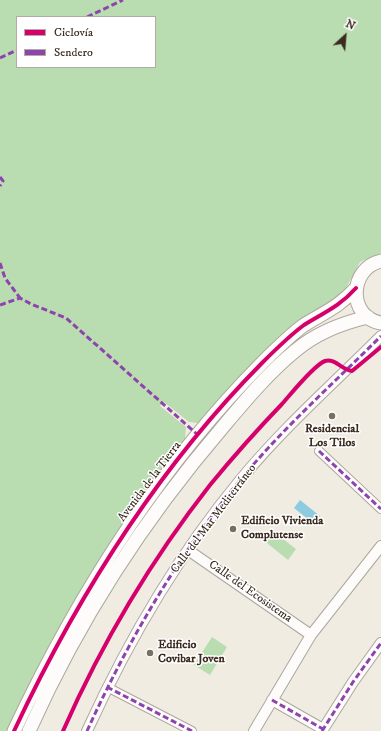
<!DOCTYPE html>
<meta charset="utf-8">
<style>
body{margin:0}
#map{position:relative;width:381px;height:731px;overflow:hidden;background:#f0ece2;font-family:"IM FELL DW Pica",serif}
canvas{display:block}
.legend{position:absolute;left:16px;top:16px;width:140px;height:52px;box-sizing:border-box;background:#fff;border:1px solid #b1aaa5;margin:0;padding:5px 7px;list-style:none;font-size:12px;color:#3b2a1e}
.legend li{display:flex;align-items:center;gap:8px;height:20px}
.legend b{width:20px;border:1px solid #b1aaa5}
.north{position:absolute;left:325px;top:16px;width:40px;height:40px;-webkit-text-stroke:3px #fff;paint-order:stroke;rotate:26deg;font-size:11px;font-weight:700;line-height:16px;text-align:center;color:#3b2a1e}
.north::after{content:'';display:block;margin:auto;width:14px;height:18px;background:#3b2a1e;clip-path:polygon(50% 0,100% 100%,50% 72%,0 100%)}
</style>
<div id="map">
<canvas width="381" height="731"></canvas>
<ul class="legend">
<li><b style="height:5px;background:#d6006c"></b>Ciclovía</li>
<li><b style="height:5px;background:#8e44ad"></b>Sendero</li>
</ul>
<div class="north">N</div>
</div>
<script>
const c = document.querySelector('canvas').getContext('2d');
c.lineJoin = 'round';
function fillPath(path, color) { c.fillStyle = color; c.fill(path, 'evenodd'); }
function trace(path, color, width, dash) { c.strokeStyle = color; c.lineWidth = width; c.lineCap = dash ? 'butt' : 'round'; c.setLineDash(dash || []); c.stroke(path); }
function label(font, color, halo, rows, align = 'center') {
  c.font = font + ' "IM FELL DW Pica",serif'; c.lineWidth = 3; c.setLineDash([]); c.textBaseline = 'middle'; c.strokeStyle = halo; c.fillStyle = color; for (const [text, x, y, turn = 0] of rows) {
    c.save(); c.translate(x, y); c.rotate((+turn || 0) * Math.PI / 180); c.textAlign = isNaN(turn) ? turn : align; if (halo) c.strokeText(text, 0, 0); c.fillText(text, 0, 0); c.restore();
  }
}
fillPath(new Path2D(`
 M0,0H381V253L360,262L346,288L338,296L300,320L275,341L236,380L198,423L189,422L164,402L160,406L186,427L185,439C169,462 150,484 134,507C86,578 44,653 8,731H0ZM17,17H155V67H17Z
 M270,529L296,549L288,560L262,539Z
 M212,637L227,647L210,675L194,665Z`), '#b9dcb0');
fillPath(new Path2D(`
 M300,500L320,516L314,524L294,508Z`), '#8ccbe0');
const pedestrian = new Path2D(`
 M319,451L381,509
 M107,687L192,731`);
const minor = new Path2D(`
 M188,550L311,635
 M272,700L323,729
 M87,731C128,641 178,555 241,479C284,427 334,383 381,336
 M254,731L311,635L381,546
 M322,731L353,682L381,643`);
const tertiary = new Path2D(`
 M381,261C349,268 347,317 381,323
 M14,731C77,597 157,469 262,363C275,350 289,336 304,325C325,312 339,307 356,288
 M29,731C78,621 144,519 222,428C244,402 268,373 295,351C315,334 342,323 368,317`);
trace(pedestrian, '#aba79f', 10);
trace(minor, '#aba79f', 12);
trace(tertiary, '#aba79f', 15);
trace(pedestrian, '#fdfcfb', 8);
trace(minor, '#fdfcfb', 10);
trace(tertiary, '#fdfcfb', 13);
trace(new Path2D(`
 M87,17L123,0
 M0,58L17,50
 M0,177L3,181L0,186
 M0,263L5,278L20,298
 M0,305L20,298L31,304L66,318L198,435
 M319,451L381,509
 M107,687L192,731
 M272,700L323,729
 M87,731C128,641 178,555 241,479C284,427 334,383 381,336
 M322,731L353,682L381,643`), '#8e44ad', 3, [6, 3]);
trace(new Path2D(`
 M14,731C77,597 157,469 262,363C275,350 289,336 304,325C325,312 339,307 356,288
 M63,731C101,645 152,559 210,485C233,457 257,430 282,404C290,395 314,365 325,361C335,358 342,370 352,371L381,347`), '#d6006c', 4);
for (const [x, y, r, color] of [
 [332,416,4,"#7a6e63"],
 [233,529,4,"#7a6e63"],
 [150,653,4,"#7a6e63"]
]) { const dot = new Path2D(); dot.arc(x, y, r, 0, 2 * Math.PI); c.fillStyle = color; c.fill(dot); trace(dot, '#fff', 1.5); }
label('bold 12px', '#3b2a1e', '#fff', [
 ["Residencial",332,430,"center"],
 ["Los Tilos",332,444,"center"],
 ["Edificio Vivienda",241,522],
 ["Complutense",241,536],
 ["Edificio",158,646],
 ["Covibar Joven",158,660]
], 'left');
label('12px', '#3b2a1e', '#fff', [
 ["Avenida de la Tierra",150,482,-53],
 ["Calle del Mar Mediterráneo",214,519,-53],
 ["Calle del Ecosistema",250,592,35]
]);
</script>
